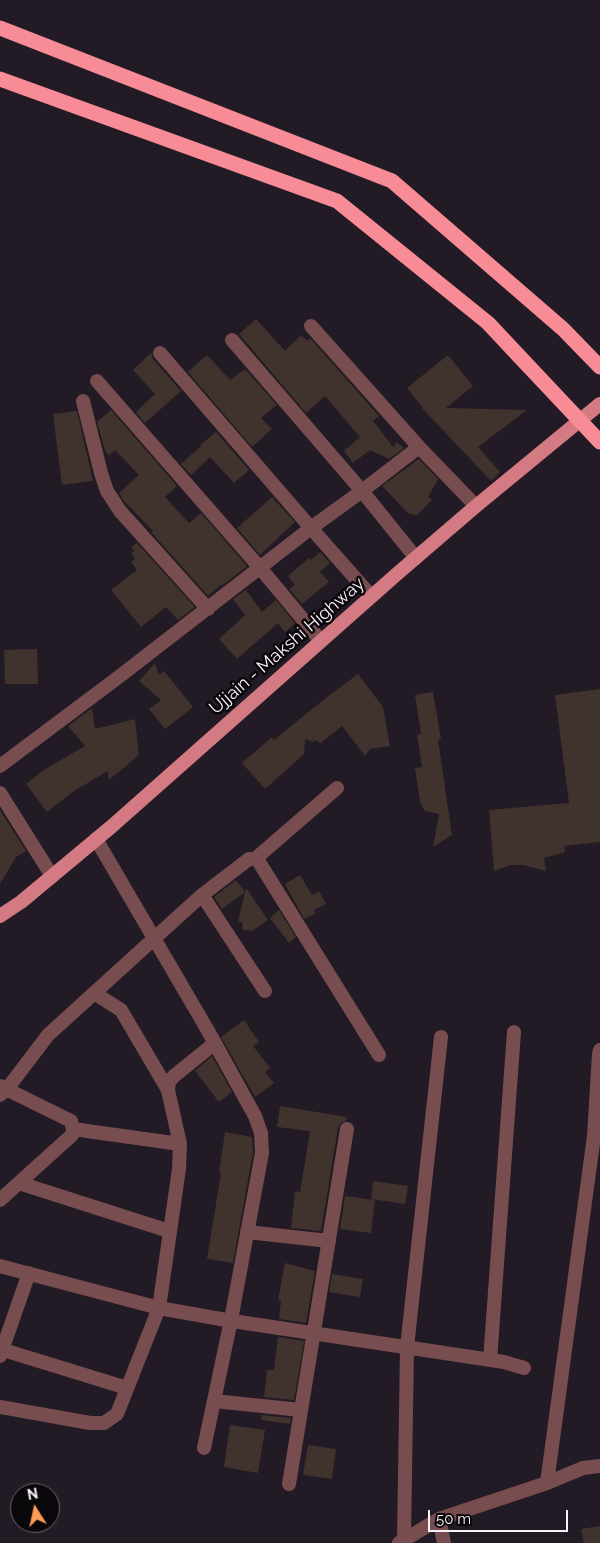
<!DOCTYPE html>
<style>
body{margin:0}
#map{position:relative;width:600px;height:1543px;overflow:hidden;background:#221a24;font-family:Raleway,sans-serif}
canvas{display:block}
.north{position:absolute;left:10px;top:1483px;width:50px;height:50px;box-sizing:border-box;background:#0a070a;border:1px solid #69656a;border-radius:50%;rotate:350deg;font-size:14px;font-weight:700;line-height:20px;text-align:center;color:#f8f2f9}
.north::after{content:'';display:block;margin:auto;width:18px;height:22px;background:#fe9b59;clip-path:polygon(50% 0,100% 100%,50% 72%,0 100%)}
.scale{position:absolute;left:428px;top:1510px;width:140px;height:22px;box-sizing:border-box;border:2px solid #f8f2f9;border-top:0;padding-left:6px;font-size:15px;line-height:18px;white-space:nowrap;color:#f8f2f9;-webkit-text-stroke:4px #0a070a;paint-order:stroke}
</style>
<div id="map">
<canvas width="600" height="1543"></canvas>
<div class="north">N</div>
<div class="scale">50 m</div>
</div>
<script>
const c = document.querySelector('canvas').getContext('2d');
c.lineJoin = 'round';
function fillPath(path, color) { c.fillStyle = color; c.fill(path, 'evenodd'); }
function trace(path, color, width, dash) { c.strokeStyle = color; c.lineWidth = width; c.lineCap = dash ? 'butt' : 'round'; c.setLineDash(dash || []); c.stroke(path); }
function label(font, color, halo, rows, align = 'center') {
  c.font = font + ' Raleway,sans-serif'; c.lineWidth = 5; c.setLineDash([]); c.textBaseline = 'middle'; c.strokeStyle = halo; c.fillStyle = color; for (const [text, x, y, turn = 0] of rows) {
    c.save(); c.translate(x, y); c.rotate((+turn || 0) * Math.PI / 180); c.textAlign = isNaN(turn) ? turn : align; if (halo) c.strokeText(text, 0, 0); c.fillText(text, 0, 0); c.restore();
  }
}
fillPath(new Path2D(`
 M256,319L285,351L301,335L307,341L310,338L379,416L373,421L393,447L397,442L404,448L389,459L370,450L353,463L344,451L360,437L325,396L306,413L239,334Z
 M151,353L153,359L181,391L145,423L136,412L155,394L133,370Z
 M207,355L230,380L245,369L277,405L261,418L272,429L252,447L188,372Z
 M448,355L473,386L446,408L527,410L478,447L500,472L491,481L422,408H423L407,388Z
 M111,410L177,486L165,497L189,523L201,513L247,566L223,585L222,584L208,596L151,532L153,531L123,500L119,493L139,475L115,450L109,456L105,451L97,422Z
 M77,411L93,481L62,485L53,414Z
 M216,432L249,470L234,483L210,457L191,475L181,464L201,446L200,445Z
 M419,459L438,479L428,497L432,500L417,515L409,514L382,486Z
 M272,497L295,522L260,555L237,528Z
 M137,543L195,607L178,620L166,607L141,627L111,590L137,570L131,562L135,559L131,553L134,551L131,547Z
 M320,552L330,563L320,572L329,582L302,604L289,589L295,585L288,576L309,558L311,560Z
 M246,590L262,612L276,600L295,623L285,632L278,623L237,659L219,639L245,615L233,599Z
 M37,649L38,684H5L4,650Z
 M155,663L159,675L164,671L193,707L165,729L149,709L161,700L139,681Z
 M358,674L383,707L390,746L370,749L365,756L342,726L321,743L314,740L313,742L305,739L304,754L265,789L242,763L272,737L274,740L327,697Z
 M600,689V842L564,846L565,852L544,858L546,871L523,865H511L494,871L489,810L569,803L555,695Z
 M433,692L441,739L438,740L452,835L433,847L439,814L425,811L420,802L415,768L422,767L417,735L421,734L415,695Z
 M92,708L95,729L135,719L139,755L109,780L108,771L74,791L47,812L26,784L45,769L85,746L68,726Z
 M0,810L26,851L16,857L0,884Z
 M300,875L312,895L319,891L326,904L314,910L315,914L304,919L285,884Z
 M236,880L245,892L222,909L214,897Z
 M246,888L268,920L252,931L243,930L242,922L238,921Z
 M279,910L296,937L289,943L270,918Z
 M244,1020L259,1042L253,1046L270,1068L265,1072L274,1083L255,1097L221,1037Z
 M212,1056L232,1092L219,1102L195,1071Z
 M280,1106L347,1117L346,1121L341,1123L338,1128L321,1231L291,1228L295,1191L300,1192L310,1131L277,1127Z
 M225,1132L252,1137L253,1152L233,1263L207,1259L221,1173L219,1172Z
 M373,1181L408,1186L405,1204L371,1199Z
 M345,1196L375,1200L371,1233L340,1229Z
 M285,1263L315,1271L306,1323L279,1319L281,1301L278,1300Z
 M332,1274L363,1279L360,1297L329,1292Z
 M278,1337L304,1341L294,1400L264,1397L267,1370H274Z
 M262,1415L291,1418L290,1424L261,1420Z
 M230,1425L265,1430L258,1473L224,1467Z
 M308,1445L336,1449L332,1479L303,1475Z
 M600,1526V1543H584L581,1529Z`), '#40322d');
trace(new Path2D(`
 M311,326L419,447
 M232,340L362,491L416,558
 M160,353L311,528L371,596
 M97,381L261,569L321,641
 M83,401L101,473L107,491L120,511L208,609
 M0,766L120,676L311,528L362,491L419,447L476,506
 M0,793L52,876
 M96,839L207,1029L255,1116L261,1133L262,1153L231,1320L204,1448
 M255,859L337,788
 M202,895L265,991
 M94,993L121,1010L168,1090
 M0,1086L71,1121L73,1129L72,1135L0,1200
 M0,1095L7,1089L48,1035L202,895L249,859H255L259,862L379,1055
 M73,1129L180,1144
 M19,1183L169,1231
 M247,1232L329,1241
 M0,1266L159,1308L226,1320L504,1362L524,1368
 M0,1349L127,1388
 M0,1356L29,1273
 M490,1360L514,1032
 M214,1401L301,1410
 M0,1407L90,1423H104L117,1414L159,1308L179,1169L180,1144L168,1090L169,1082L174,1076L215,1043
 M547,1483L594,1136L599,1054L600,1050
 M289,1484L347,1129
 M439,1519L444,1543
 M404,1539L407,1347L441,1037
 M399,1543L439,1519L547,1483L583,1468L600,1466`), '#784d50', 14);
trace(new Path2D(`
 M0,916L21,902L111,827L398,573L476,506L600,404`), '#d37a82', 14);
trace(new Path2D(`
 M0,28L392,181L563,329L600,367
 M0,79L337,201L488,323L518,355`), '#f78b96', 15);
trace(new Path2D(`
 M518,355L600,442`), '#f78b96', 15);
label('18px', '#f8f2f9', '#0a070a', [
 ["Ujjain - Makshi Highway",287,646,-41]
]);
</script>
